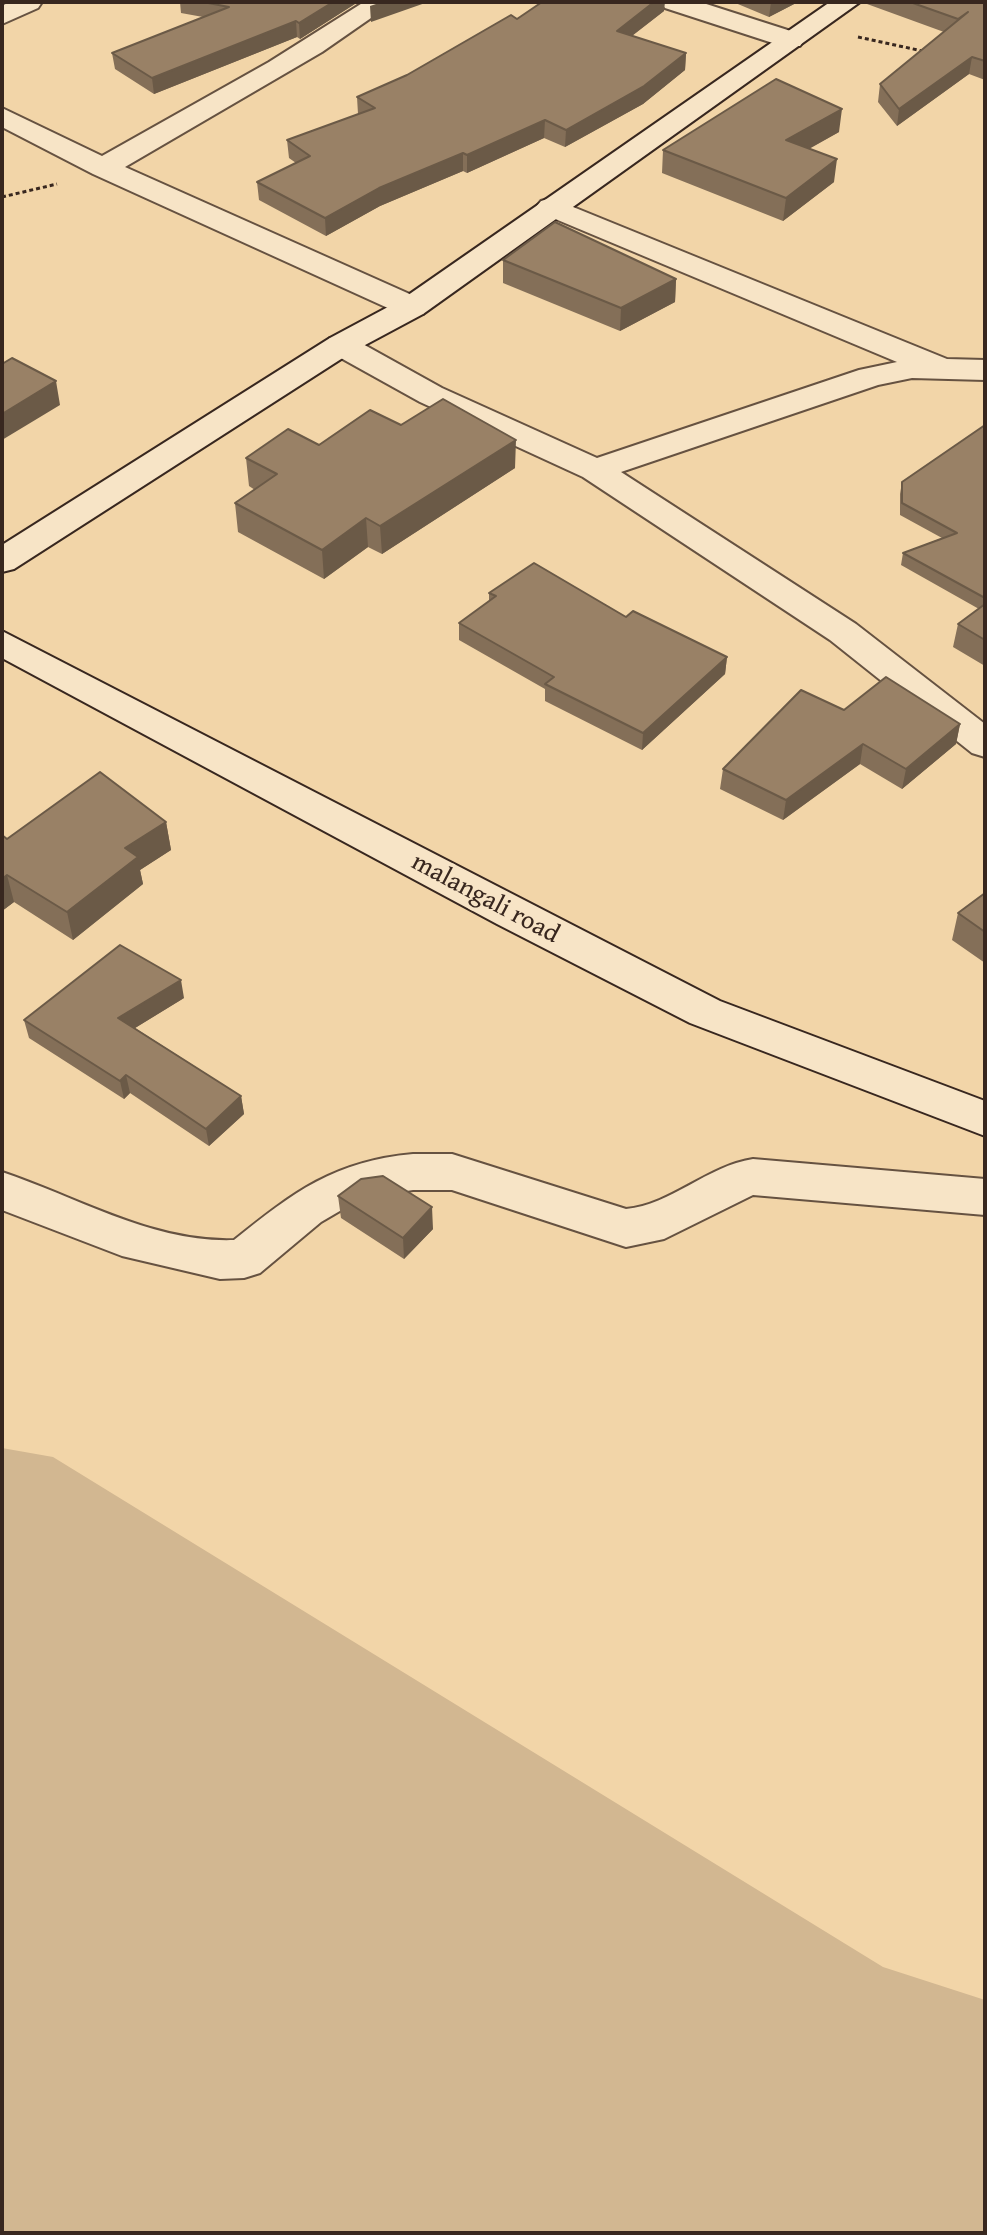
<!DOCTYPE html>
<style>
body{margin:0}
#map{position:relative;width:987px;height:2235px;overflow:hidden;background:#f2d5a8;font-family:"Gentium Book Plus",serif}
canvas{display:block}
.frame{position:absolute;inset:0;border:4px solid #38271f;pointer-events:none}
</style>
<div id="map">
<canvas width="987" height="2235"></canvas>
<div class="frame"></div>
</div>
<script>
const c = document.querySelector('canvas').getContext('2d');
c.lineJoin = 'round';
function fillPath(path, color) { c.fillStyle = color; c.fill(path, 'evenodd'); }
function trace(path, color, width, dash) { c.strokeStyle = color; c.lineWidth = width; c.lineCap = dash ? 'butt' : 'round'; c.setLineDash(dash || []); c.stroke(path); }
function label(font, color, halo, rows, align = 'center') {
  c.font = font + ' "Gentium Book Plus",serif'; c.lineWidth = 7; c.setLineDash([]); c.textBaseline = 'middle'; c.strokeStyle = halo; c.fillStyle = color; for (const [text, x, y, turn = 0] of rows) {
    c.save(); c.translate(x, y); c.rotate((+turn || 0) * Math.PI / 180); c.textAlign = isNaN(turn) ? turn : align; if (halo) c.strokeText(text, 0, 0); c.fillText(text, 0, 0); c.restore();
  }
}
fillPath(new Path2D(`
 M2,1448L53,1457L883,1967L985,2000V2233H2Z`), '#d2b791');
const street = new Path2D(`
 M9,2H42L38,8L2,24V6Z
 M364,2H394L322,52L125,167L423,300L427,307L423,314H401L93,174L2,127V108L102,156L269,62Z
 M661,2H700L800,34L804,40L800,46H782L665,8Z
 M551,198L947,359L985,360V380L912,378L878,385L621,472L856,624L985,724V757L972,753L830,640L583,477L420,402L330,352L325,345L330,338H352L442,388L597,458L859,370L897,362L541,213L536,207L541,201Z
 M413,1154H452L626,1209C671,1205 707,1166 753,1159L985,1179V1215L753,1195L664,1239L626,1247L452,1190H413L362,1198L321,1222L260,1273L244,1278L220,1279L122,1256L2,1210V1172C77,1197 153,1243 234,1240C294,1192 334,1161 413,1154Z`);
const secondary = new Path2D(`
 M830,2H860L423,314L352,352L14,569L2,572V545L330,338L401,300Z
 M2,631L720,1001L985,1101V1136L690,1023L497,924L2,658Z`);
trace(street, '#665241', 4);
trace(secondary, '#38271f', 4);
trace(new Path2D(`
 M858,37L927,52
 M2,197L57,184`), '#38271f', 3, [4, 3]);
fillPath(street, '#f7e4c6');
fillPath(secondary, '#f7e4c6');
fillPath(new Path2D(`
 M180,2H358L300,39L297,37L154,94L115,69L112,53L203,17L181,13Z
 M733,2H798L769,17Z
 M867,2H985V80L969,74L897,126L878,102L880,84L944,32L867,4Z
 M664,11L632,36L686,53L685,70L643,104L565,147L544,138L467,173L463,171L380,206L326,236L259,200L257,182L296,163L289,158L287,140L358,114L357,97L407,75L517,19Z
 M839,132L809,149L834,182L783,221L662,173L663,150Z
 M503,260L676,279L675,302L620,331L503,283Z
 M401,425L515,468L382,554L368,547L324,579L238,532L235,503L255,490L249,486L246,458L319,445Z
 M985,425V666L953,647L958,624L979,609L901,565L903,553L942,538L900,515V494L902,482Z
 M489,593L626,617L727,657L725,674L642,750L545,701V689L459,640V623L489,601Z
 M844,710L960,724L956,744L902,789L860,764L783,820L720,789L723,769Z
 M166,822L171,850L140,870L143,884L73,940L14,902L2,911V835L7,839Z
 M985,893V963L952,940L958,913Z
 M184,998L135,1028L241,1096L244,1114L209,1146L130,1093L124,1099L29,1038L24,1020Z
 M338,1196L433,1229L404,1259L341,1218Z`), '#846f58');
fillPath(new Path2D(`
 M333,2H358L300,39L299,23Z
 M382,2H428L371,22L370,6Z
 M654,2H665L664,11L616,48L617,31Z
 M771,2H798L769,17Z
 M296,21L297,37L154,94L152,78Z
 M686,53L685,70L643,104L565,147L566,130Z
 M972,57L969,74L897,126L899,109Z
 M842,109L839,132L783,163L786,140Z
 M545,120L544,138L467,173V155Z
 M463,153V171L380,206L326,236L325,218L379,188Z
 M837,159L834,182L783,221L786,198Z
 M676,279L675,302L620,331L621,308Z
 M56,381L60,405L2,440V414Z
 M516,440L515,468L382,554L380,526Z
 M366,518L368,547L324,579L322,550Z
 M727,657L725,674L642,750L643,733Z
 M960,724L956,744L902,789L906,769Z
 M863,744L860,764L783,820L786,800Z
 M166,822L171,850L140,870L143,884L73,940L67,912L125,848Z
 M7,875L14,902L2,911V879Z
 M181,980L184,998L122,1036L118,1018Z
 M126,1075L130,1093L124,1099L120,1081Z
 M241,1096L244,1114L209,1146L206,1129Z
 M432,1207L433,1229L404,1259L403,1238Z`), '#6b5a47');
const building = new Path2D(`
 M203,2H333L299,23L296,21L152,78L112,53L229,7Z
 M542,2H654L617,31L686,53L644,86L566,130L545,120L467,155L463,153L379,188L325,218L257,182L310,156L287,140L375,108L357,97L407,75L511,15L517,19Z
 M910,2H985V61L972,57L899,109L880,84L968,12L958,19Z
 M776,79L842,109L786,140L837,159L786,198L663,150Z
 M555,222L676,279L621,308L503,260Z
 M12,358L56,381L2,414V364Z
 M443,399L516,440L380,526L366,518L322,550L235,503L277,474L246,458L288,429L319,445L370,410L401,425Z
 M985,425V500L984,502L985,503V598L903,553L957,533L902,503V482Z
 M534,563L626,617L633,611L727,657L643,733L545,684L554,677L459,623L496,596L489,593Z
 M985,604V640L958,624Z
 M886,677L960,724L906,769L863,744L786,800L723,769L801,690L844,710Z
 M100,772L166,822L125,848L138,857L67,912L7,875L2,879V835L7,839Z
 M985,893V932L958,913Z
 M120,945L181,980L118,1018L241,1096L206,1129L126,1075L120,1081L24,1020Z
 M383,1176L432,1207L403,1238L338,1196L361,1179Z`);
fillPath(building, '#998166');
trace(building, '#6b5a47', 2);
label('26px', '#38271f', '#f7e4c6', [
 ["malangali road",485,899,28]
]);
</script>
